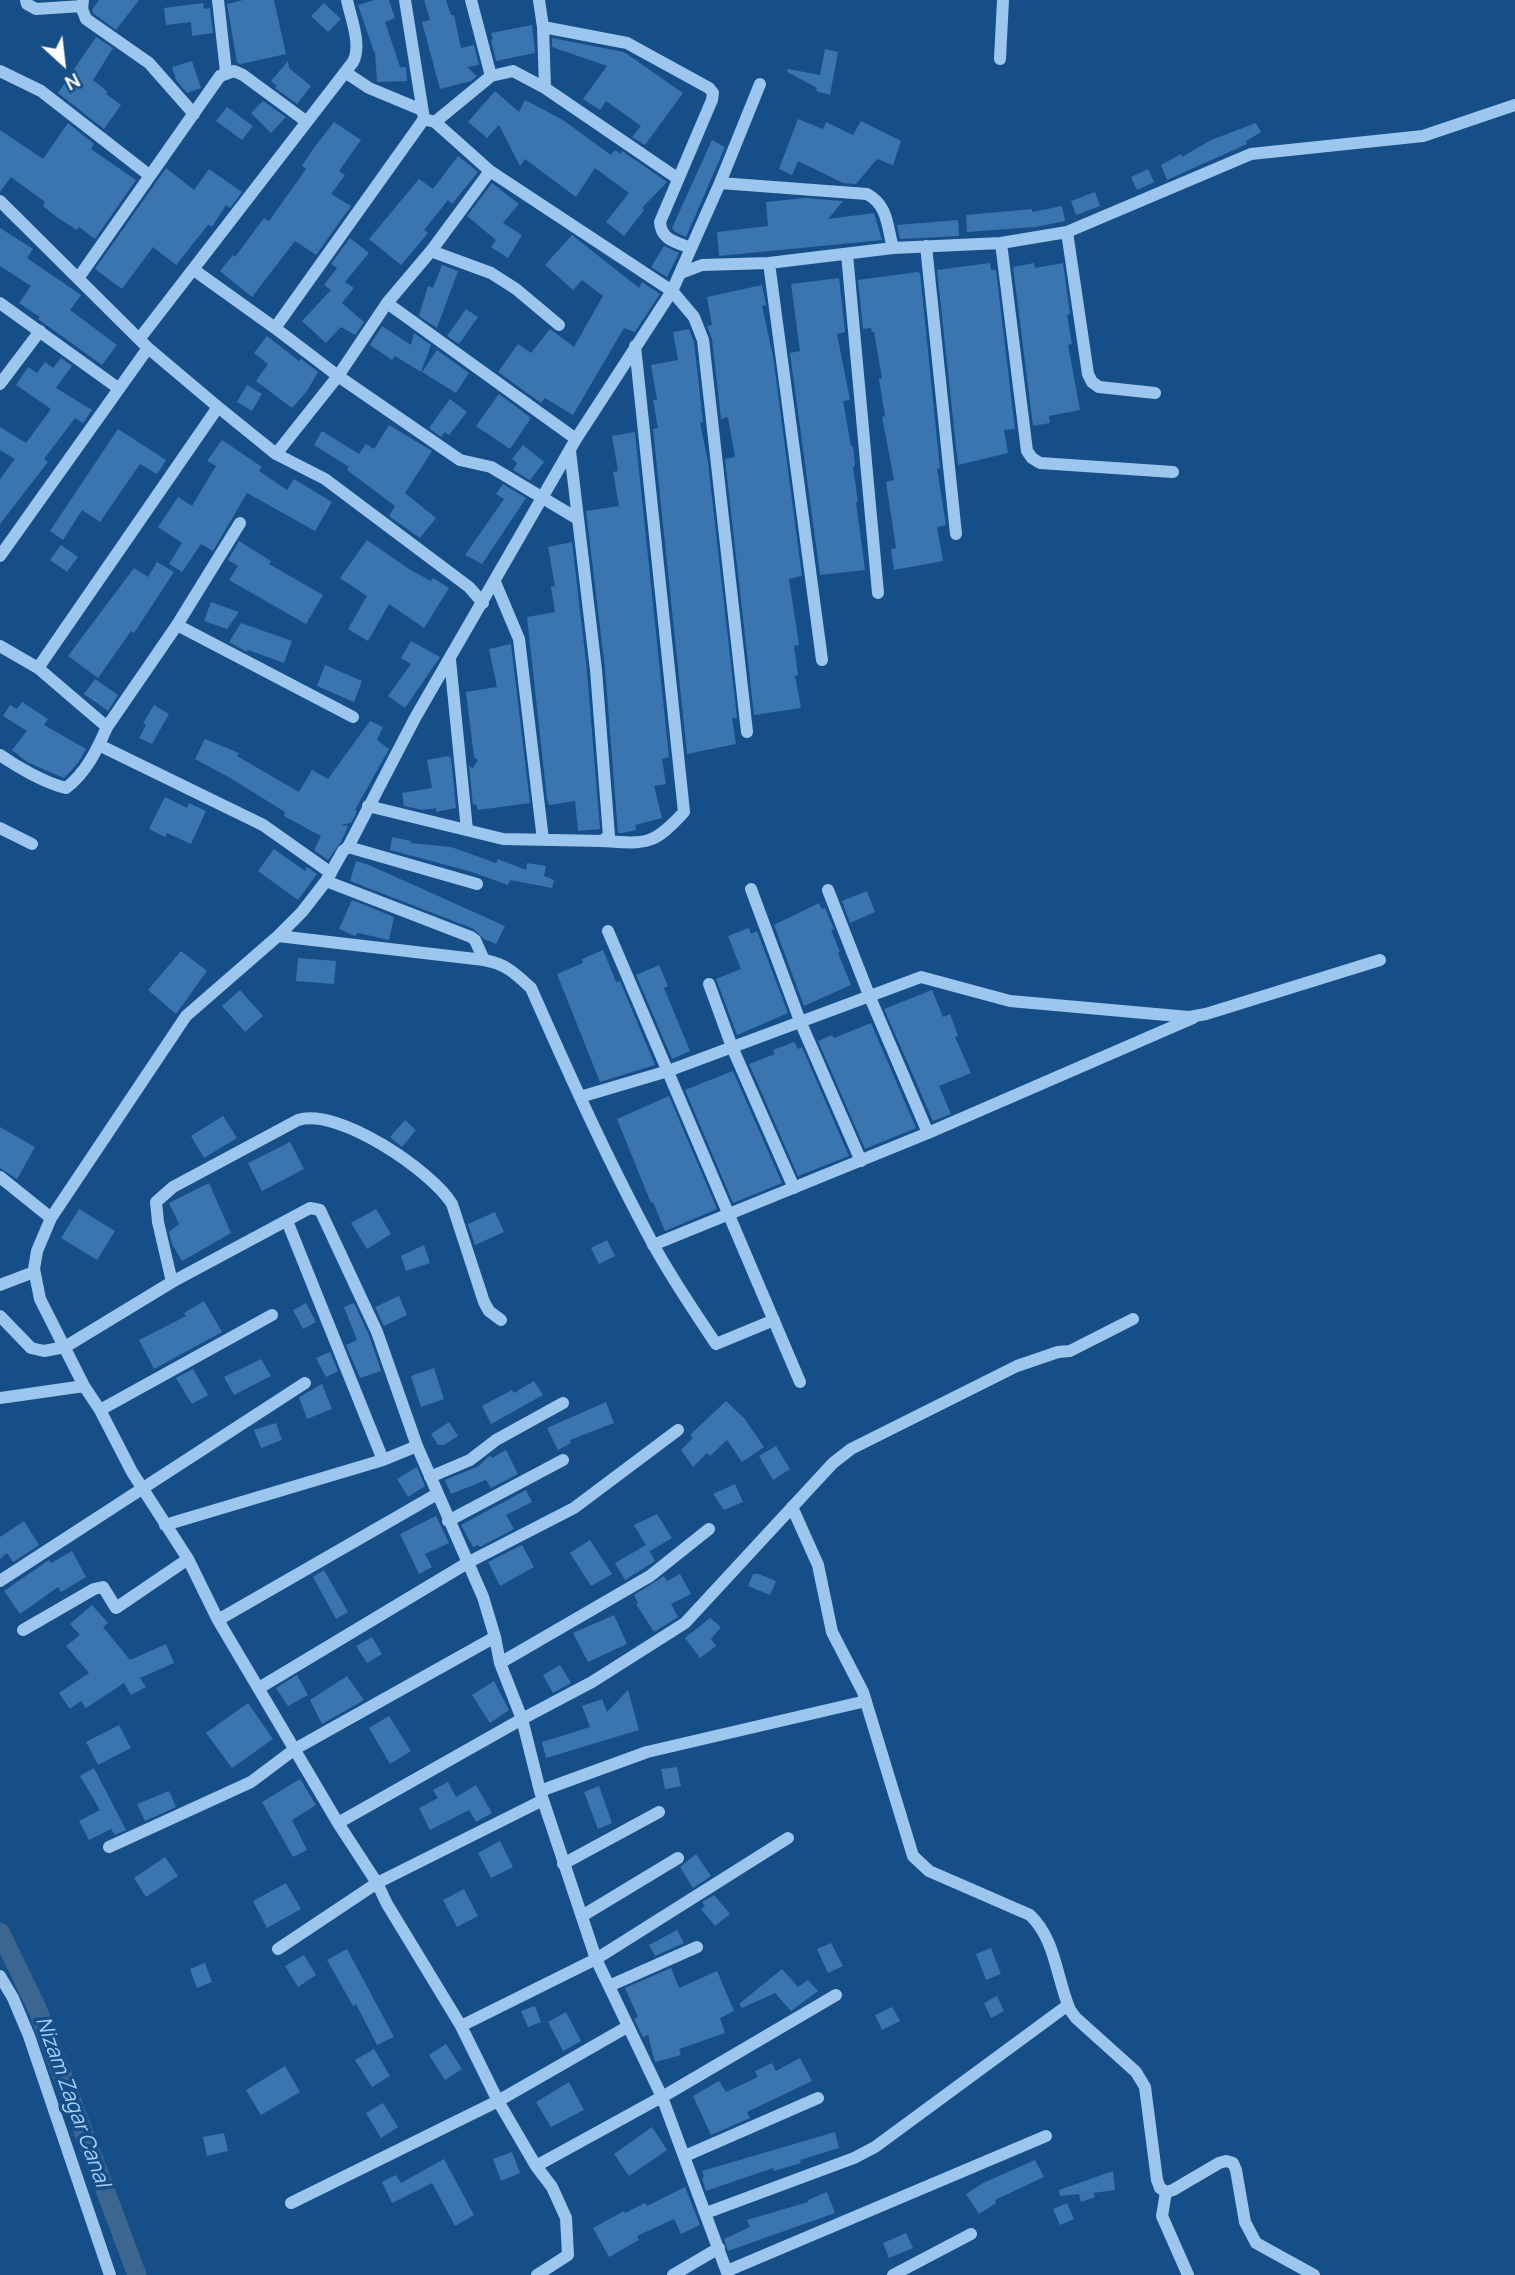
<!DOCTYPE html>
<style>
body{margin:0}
#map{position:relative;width:1515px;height:2275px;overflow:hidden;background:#164e88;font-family:Manrope,sans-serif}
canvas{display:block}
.north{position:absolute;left:28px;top:28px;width:70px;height:70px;-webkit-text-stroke:5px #164e88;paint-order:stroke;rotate:153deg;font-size:19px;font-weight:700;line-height:28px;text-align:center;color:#fff}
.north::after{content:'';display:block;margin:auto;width:24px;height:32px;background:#fff;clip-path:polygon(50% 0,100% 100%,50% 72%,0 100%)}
</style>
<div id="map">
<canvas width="1515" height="2275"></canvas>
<div class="north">N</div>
</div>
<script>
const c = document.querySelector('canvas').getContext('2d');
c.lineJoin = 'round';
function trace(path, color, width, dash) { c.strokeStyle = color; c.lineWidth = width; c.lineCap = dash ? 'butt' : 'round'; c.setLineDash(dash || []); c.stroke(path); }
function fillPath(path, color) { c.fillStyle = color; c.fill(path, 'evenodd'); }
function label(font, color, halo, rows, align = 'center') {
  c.font = font + ' Manrope,sans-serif'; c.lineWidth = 7; c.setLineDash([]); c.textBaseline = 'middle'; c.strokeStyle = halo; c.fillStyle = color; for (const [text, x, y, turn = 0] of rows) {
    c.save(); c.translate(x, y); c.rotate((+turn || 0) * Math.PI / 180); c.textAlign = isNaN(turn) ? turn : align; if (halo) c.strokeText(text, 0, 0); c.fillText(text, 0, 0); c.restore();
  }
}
trace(new Path2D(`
 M0,1932L37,2008L137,2275`), '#3c6690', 19);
fillPath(new Path2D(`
 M99,0H139L116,30L93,13L92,10Z
 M243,0H274L286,54L241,64L237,63L227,4Z
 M375,0H389L395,18L385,22L400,67H406L407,81L377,82L375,51L374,52L358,5Z
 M424,0H446L451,15H454L461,48L474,45L479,65L467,67L477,76L471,81L440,89L422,22L430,20Z
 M203,3L204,9L210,8L213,33L192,36L191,22L166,25L164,8Z
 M324,3L341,19L328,32L311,16Z
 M532,25L535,53L496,61L491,40L493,39L491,33Z
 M96,37L113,48L93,80L108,92L106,94L121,105L104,129L58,93Z
 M552,38L624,52L683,93L645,145L632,137L641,126L606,101L600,110L583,99L607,66L552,47Z
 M825,49L838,52L830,95L816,91L817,88L787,72L788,69L820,75Z
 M192,61L201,88L187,93L176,80L172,67Z
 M288,61L289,68L311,86L297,104L275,88L277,86L271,81Z
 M495,91L519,112L525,100L563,120L611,155L615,150L620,154L622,151L667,182L642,208L644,210L624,236L606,222L629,193L595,168L576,197L525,159L520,166L499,125L487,138L468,122Z
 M263,101L286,117L271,133L251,113Z
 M227,107L253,126L242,140L216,121Z
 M798,119L823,129L826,122L853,135L861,121L901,141L893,165L877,159L856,184L843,183L798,161L792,175L779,169Z
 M334,122L361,140L339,171L345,175L331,194L351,206L316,255L295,241L252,297L220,271L233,255L235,257L264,218L269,221L306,169L302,166L313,149Z
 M68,123L94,144L91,149L136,180L95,239L79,227L77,230L58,218L43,206L45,202L11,177L0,192V130L43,159Z
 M1256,123L1261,132L1246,141L1247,144L1167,180L1161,165L1181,154L1182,157L1211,140Z
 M712,140L725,147L686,237L675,232L672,228Z
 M458,156L478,172L452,204L448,200L424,230L428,233L401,265L369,239L419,179L433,189Z
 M166,168L194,190L209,169L242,192L230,208L226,205L212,227L208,225L176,265L153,247L122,289L95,269Z
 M1148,169L1154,182L1137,190L1131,177Z
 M492,183L519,204L503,223L522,235L508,258L491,247L496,240L467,216Z
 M1095,192L1100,206L1076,215L1071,201Z
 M804,198L843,201L828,219L874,213L882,240L719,256L717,232L768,226L766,202Z
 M1062,206L1065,221L1035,227L967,232L966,215L1032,209V212Z
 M958,220L959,236L900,239L897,225Z
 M0,228L33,249L27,258L81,295L70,310L117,345L102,365L38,319L40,317L19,303L31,286L0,266Z
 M572,235L639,288L642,282L660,294L635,332L624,328L573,415L545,398L541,403L498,372L518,344L531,353L550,329L574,347L603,296L582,280L573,290L545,265Z
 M350,238L369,253L345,282L354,288L342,303L364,322L355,335L341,327L326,343L302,321L331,290L324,285L337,268L331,264Z
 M664,246L679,253L667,277L651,267Z
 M990,263L991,270H996L1015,429L1004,430L1008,453L958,465L937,270Z
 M1034,263L1035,268L1063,263L1070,314L1067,315L1072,344L1068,345L1080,410L1049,416L1050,423L1033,426L1013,267Z
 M442,265L458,271L437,328L419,316L428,286L433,288Z
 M917,272L920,273L940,468L937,469L946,525L937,527L943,561L894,570L891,549L896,548L886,482L894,480L882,417L885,416L879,379L882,378L874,332H872L871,328L863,329L858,280Z
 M839,278L845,332L837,334L850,400L843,401L851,446H853L855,466L853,467L858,502H856L865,570L820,575L790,353L800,351L791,284Z
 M762,285L766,305L762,306L773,356L802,576L789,579L799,645L794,646L798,675L795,676L801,708L754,715L725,459L735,457L728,417L721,419L712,339L707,326L712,325L707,297Z
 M466,309L478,317L459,344L447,336Z
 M382,326L411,345L414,333L431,345L421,372L395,356L392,360L370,345Z
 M689,329L694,342L703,422L700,423L708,462L737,718H732L736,744L687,754L653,429L658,428L653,400H657L651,365L678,360L673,332Z
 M267,336L299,361L301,359L318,372L307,391L292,408L256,381L268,364L254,353Z
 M437,350L469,373L456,393L422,372Z
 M61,358L72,366L56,388L92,410L83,423L75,418L44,459L48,462L0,524V479L15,459L0,450V427L26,443L51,409L16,385L28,367L37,373L45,362L53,368Z
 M247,385L262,394L252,411L237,402Z
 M499,394L531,418L510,449L476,426Z
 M450,399L467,412L449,435L445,432L441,437L429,428Z
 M389,425L432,451L405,493L436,518L420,538L389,516L395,506L347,470L349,467L314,445L322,431L359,454L366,444L374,449Z
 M118,429L166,460L157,474L140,464L100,522L82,510L63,540L50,531Z
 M635,432L669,757L662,759L666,784L654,786L662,818L635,825L636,830L622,833H618L605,669L586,511L619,506L613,472L618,471L612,436Z
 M222,440L262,467L259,471L287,490L294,479L332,502L315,531L247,493L213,551L201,544L182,572L169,564L182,543L158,527L178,497L192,506L216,466L207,461Z
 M523,445L544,462L530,480L513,470L517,463L512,459Z
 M503,484L526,498L482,564L465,555L504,499L496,494Z
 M367,540L409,569L431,581L433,578L449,588L424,628L389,604L368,641L348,629L367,596L340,578Z
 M239,541L271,561L269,564L323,595L306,624L229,580L238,566L228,560Z
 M572,542L587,671L600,829L578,831L575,801L549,805L547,799L527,617L555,612L551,587L555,586L548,547Z
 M61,545L78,557L67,572L50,560Z
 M157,562L174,572L134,633L131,631L98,678L68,656L134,568L148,577Z
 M211,602L239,612L227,629L204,621Z
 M241,623L292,641L284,663L248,650L247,652L229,642Z
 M411,641L440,657L405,708L388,696L411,664L401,658Z
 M511,644L530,803L478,810L476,804L473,805L469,766L473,768L478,760L474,757L466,692L497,687L489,649Z
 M325,665L362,681L354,702L317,686Z
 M95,679L118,695L108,711L84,694Z
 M22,702L48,719L44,725L86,749L78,763L64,778L27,762L12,750L27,731L3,716L10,705L17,709Z
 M154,705L169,714L152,744L139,738L146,725L143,723Z
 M370,721L383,727L377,740L389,749L355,810L357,811L351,823L340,825L348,826L341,842L328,860L314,850L321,836L284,816L285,812L232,779L195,759L205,739L239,753L237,756L299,792L312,770L328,779Z
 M448,756L451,758L456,808L436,812V808L423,810L404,806L402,793L432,788L427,760Z
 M165,797L187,808L189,803L206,811L191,844L167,833L165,837L149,829Z
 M392,837L411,841L410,843L451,847L496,863L498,859L526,870L527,863L546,866L544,876L554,880L552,888L510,880L508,885L472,872L390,850Z
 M274,849L305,871L307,867L317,874L298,900L258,871Z
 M356,861L369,865L505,926L496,944L484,939L474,929L350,881Z
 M867,891L875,912L850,923L842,901Z
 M352,900L394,917L389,940L358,933L355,936L339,929Z
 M819,903L822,909L825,908L834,929L831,930L840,952L838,953L851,985L804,1006L774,925Z
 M749,928L751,934L757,931L788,1013L737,1035L716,979L741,969L728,936Z
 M603,950L616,982L620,981L655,1065L600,1082L557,974L583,963L582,959Z
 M181,951L207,971L176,1014L148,990Z
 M298,958L336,961L334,984L296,981Z
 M659,965L668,986L664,988L690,1051L672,1059L636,975Z
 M240,990L263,1016L245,1032L222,1006Z
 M932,990L943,1017L950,1014L958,1036L955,1037L971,1073L939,1086L951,1114L933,1121L884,1009Z
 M871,1023L916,1128L865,1149L818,1041L832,1035L834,1038Z
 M794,1042L798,1049L802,1047L849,1156L798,1176L749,1064L775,1054L773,1050Z
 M733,1071L782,1183L733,1203L685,1090Z
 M669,1096L717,1209L665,1231L653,1202L651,1203L617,1119Z
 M223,1116L237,1138L204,1158L191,1136Z
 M405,1120L416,1130L402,1147L390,1137Z
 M0,1127L35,1147L17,1179L0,1168Z
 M290,1142L304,1169L262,1191L248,1163Z
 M209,1183L231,1233L182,1261L172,1244L169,1232L179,1224L169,1203Z
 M79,1209L115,1231L97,1260L61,1238Z
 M376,1209L391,1234L367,1249L351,1223Z
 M495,1212L504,1232L475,1245L468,1224Z
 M607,1240L615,1256L599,1264L591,1248Z
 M424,1245L430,1263L406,1271L401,1256Z
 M399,1296L407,1315L384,1326L375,1307Z
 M204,1301L222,1332L154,1369L139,1340L186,1316L184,1313Z
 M306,1303L316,1322L303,1329L293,1310Z
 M354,1303L369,1335L381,1371L360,1378L346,1345L357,1340L344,1307Z
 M330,1352L338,1371L326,1377L316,1358Z
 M261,1359L271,1376L234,1395L224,1377Z
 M434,1368L444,1399L421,1407L411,1376Z
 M193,1369L208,1395L192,1404L176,1378Z
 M534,1381L543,1395L491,1424L482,1406L512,1390L514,1393Z
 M322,1384L332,1409L307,1419L299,1397Z
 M726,1401L744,1418L764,1447L742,1462L727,1440L710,1456L707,1453L693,1467L681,1450L693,1438L690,1435Z
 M606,1402L614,1423L570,1440L571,1443L558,1450L547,1428Z
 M449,1422L458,1436L444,1445H438L431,1434Z
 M276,1423L282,1440L261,1448L254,1430Z
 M776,1446L790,1469L773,1480L759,1456Z
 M506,1450L518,1474L491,1488L486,1480L451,1494L445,1480L479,1466L488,1457L491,1456L492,1458Z
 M417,1467L425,1486L408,1497L397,1479Z
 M735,1484L743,1502L724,1510L713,1494Z
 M526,1490L532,1502L506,1515L514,1529L480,1547L478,1545L473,1547L461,1525Z
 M657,1514L672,1538L650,1551L648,1548L655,1561L625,1580L615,1563L646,1545L634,1525Z
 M436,1516L449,1543L425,1554L432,1567L419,1574L400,1534Z
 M24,1521L39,1545L13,1562L7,1553L0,1559V1537Z
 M590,1540L612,1574L591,1586L570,1553Z
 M522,1545L534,1567L500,1586L488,1562Z
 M72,1551L86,1577L61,1592L58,1587L20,1614L4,1591L49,1560L51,1563Z
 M324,1570L348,1612L336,1619L313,1577Z
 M680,1574L691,1594L671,1604L678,1617L654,1632L636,1604L638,1603L634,1595L664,1576L667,1581Z
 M753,1574H759L776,1581L770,1595L748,1586Z
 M92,1605L108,1623L103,1627L130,1660L166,1644L174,1663L140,1678L146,1687L131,1695L124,1683L86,1708L81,1701L70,1709L59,1693L89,1673L66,1646L80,1635L70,1624Z
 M614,1615L627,1644L588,1662L573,1633Z
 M710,1618L721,1627L711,1639L716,1646L700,1658L685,1638Z
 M372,1637L382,1654L367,1663L356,1646Z
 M560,1665L571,1683L553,1693L543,1675Z
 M297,1675L308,1695L288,1706L276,1688Z
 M347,1676L364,1700L322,1724L310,1700Z
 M494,1681L509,1710L490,1723L472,1695Z
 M628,1690L639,1730L546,1758L542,1742L590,1727L582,1706L602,1699L607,1712Z
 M248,1703L273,1739L232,1768L206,1733Z
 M389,1716L411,1751L390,1764L369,1728Z
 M119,1725L131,1748L98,1765L86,1742Z
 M677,1767L681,1786L665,1789L661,1769Z
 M94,1768L126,1830L115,1835L111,1829L89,1840L79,1821L100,1810L80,1776Z
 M300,1779L316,1805L292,1820L307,1850L293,1857L262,1802Z
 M448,1782L456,1797L476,1785L492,1813L476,1822L469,1810L430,1830L419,1808L438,1798L433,1790Z
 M599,1786L612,1823L598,1829L584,1792Z
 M169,1791L176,1807L145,1821L137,1804Z
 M500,1841L513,1867L491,1878L478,1853Z
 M696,1854L711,1876L693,1888L680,1867Z
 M165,1857L178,1876L146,1897L134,1878Z
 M286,1883L301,1909L267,1928L253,1901Z
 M464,1889L478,1916L457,1927L443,1900Z
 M714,1895L730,1914L715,1926L701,1909L705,1906L702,1902Z
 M677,1930L684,1943L655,1956L649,1945Z
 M831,1943L843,1966L828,1973L817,1949Z
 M991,1948L1001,1974L986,1980L976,1954Z
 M347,1949L394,2037L377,2045L356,2004L353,2006L327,1960Z
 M304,1955L316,1975L298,1987L285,1966Z
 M205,1963L212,1982L197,1988L190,1969Z
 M671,1968L679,1988L717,1971L734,2011L720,2018L725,2033L679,2049L681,2055L655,2062L648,2035L643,2037L634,2019L638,2017L625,1988Z
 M782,1969L798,1987L808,1980L818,1991L791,2011L775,1993L742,2008L739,2004Z
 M997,1996L1004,2011L991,2018L984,2003Z
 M535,2006L541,2022L528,2027L521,2011Z
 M892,2007L900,2021L882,2030L875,2015Z
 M566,2012L581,2041L563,2051L548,2022Z
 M446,2044L462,2069L445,2080L429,2055Z
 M374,2049L390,2076L372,2087L355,2060Z
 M800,2058L812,2081L747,2112L750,2118L711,2135L693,2096L719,2081L726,2092L758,2077L755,2071L772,2063L776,2071Z
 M285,2066L300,2092L261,2115L246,2090Z
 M569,2082L584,2110L551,2127L536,2102Z
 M383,2103L398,2127L381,2138L366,2113Z
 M652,2127L667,2150L629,2176L614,2154Z
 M835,2132L839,2148L800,2160L801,2163L774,2171L773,2168L706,2191L702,2178L704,2177L702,2171Z
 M224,2133L228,2151L207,2156L203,2137Z
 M512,2152L520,2173L501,2181L493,2159Z
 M444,2159L474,2215L455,2226L432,2183L392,2203L382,2182L396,2175L401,2183Z
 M1035,2160L1044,2177L995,2200L996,2203L979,2214L966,2194L983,2183Z
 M1113,2171L1115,2190L1093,2193L1095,2197L1081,2202L1079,2194L1060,2196L1059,2190Z
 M685,2187L700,2225L681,2234L674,2219L637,2236L639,2240L609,2257L593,2228L624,2211L625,2213L645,2203L647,2206Z
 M827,2192L835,2213L728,2251L724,2239L750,2227L747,2220L808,2202V2200Z
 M1067,2203L1074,2219L1060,2225L1053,2209Z
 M906,2233L913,2248L889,2258L883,2243Z`), '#3a75b0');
trace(new Path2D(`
 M26,0L27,4L36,9L82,6
 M83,0L82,9L86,19L149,63L194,114
 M218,0L226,72
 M405,0L424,119L435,122L490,171L672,291L694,317L703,340L747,732
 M471,0L491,76
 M539,0L543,27L545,88
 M543,27L627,43L709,88L713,93L712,100L660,222C661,240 676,242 691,248
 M1000,59L1003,0
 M0,71L41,91L149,175
 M345,72L369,88L422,110
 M435,122L491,76L513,71L545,88L677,178
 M720,183L867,194C888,205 887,226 893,248
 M0,201L148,348L218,407L276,454L325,479L469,587L483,603
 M1067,232L1088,374L1092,382L1099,387L1155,393
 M1001,243L1027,451L1032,458L1040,463L1173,472
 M926,246L956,534
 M431,251L491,273L516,289L559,325
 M847,254L878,593
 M769,263L822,660
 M194,270L275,328L338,376L460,460L491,467L578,519
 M681,273L702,265L769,263L893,248L1001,243L1067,232L1251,154L1423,136L1515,105
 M79,277L220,76L234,71L243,75L307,122
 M0,303L118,388
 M387,303L576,439
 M275,328L424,119
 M140,338L353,62C362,45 351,19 347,0
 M0,384L40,331
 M276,454L338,376L387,303L431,251L490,171
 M0,556L148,348
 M495,582L519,639L543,840
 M177,625L353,717
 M0,646L38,668L107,727
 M450,660L467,830
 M38,668L218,407
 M99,745L263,825L331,873
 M0,755C17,767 45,783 66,788C86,773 97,750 107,727L177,625L240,523
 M368,806L503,839L602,841L609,836L596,670L570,451
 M0,828L32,844
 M602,841C646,844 653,846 684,812L635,346
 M348,847L477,884
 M326,881L471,937L475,940L484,960
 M751,889L800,1021L861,1161
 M828,890L869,995L928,1133
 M608,931L800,1382
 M278,936L484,960C506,964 515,973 531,988C569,1074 608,1161 653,1244C672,1279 694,1311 716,1344L774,1320
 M709,984L732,1047L794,1188
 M580,1097L668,1071L921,977L1010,1001L1189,1017L1206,1014L1380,960
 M0,1177L51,1218
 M287,1221L383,1460
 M653,1245L928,1133L1193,1018
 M172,1282L158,1222L156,1202L173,1187L298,1120C338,1107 432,1171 452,1204L484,1302L489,1311L501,1320
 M0,1285L34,1272
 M0,1316L31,1348L44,1351L65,1347L172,1282L310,1208L320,1210L377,1332L417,1446L483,1597L495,1637L500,1663L522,1719L540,1791L596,1959L662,2097L728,2275
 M0,1398L84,1386
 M100,1410L272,1315
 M430,1477L470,1460L496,1440L563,1403
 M792,1507L818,1565L832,1632L863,1692L913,1856L929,1871L1030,1915C1056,1940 1056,1977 1070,2010L1076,2018L1136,2072L1145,2087L1157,2180L1160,2188L1166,2192L1173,2190L1219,2163L1226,2161L1233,2163L1236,2170L1245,2222L1256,2243L1314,2275
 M448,1521L563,1460
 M165,1525L383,1460L417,1446
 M0,1581L305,1383
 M218,1620L437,1494
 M23,1630L94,1589L103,1587L116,1608L188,1559
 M500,1663L650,1576L709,1529
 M259,1688L469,1562L574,1508L678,1430
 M540,1791L647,1752L866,1701
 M338,1823L522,1719L592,1682L685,1623L833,1463L851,1449L1017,1366L1058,1352L1070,1351L1133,1319
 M109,1847L251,1782L295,1749L495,1637
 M563,1864L659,1812
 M582,1916L678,1858
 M278,1949L377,1883L543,1800
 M0,1976L13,1998L29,2036L110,2275
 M609,1986L697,1947
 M461,2026L596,1959L788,1838
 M685,2156L818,2098
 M536,2166L669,2093L836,1995
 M1166,2192L1162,2216L1188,2275
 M291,2203L498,2101L627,2027
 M706,2213L854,2158L875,2147L1068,2005
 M727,2271L1046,2136
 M537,2275L568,2255L566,2218L552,2187L536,2166L498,2101L461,2026L387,1904L377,1883L338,1823L218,1620L188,1559L132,1472L100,1410L84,1386L40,1299L34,1269L37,1251L51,1218L186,1016L278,936L302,912L326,881L343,851L348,847L415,718L576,439L672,291L720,183L760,84
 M673,2275L719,2248
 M893,2275L971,2234`), '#9dc6ee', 12);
label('italic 21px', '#a8d0f6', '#164e88', [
 ["Nizam Zagar Canal",72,2102,70]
]);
</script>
